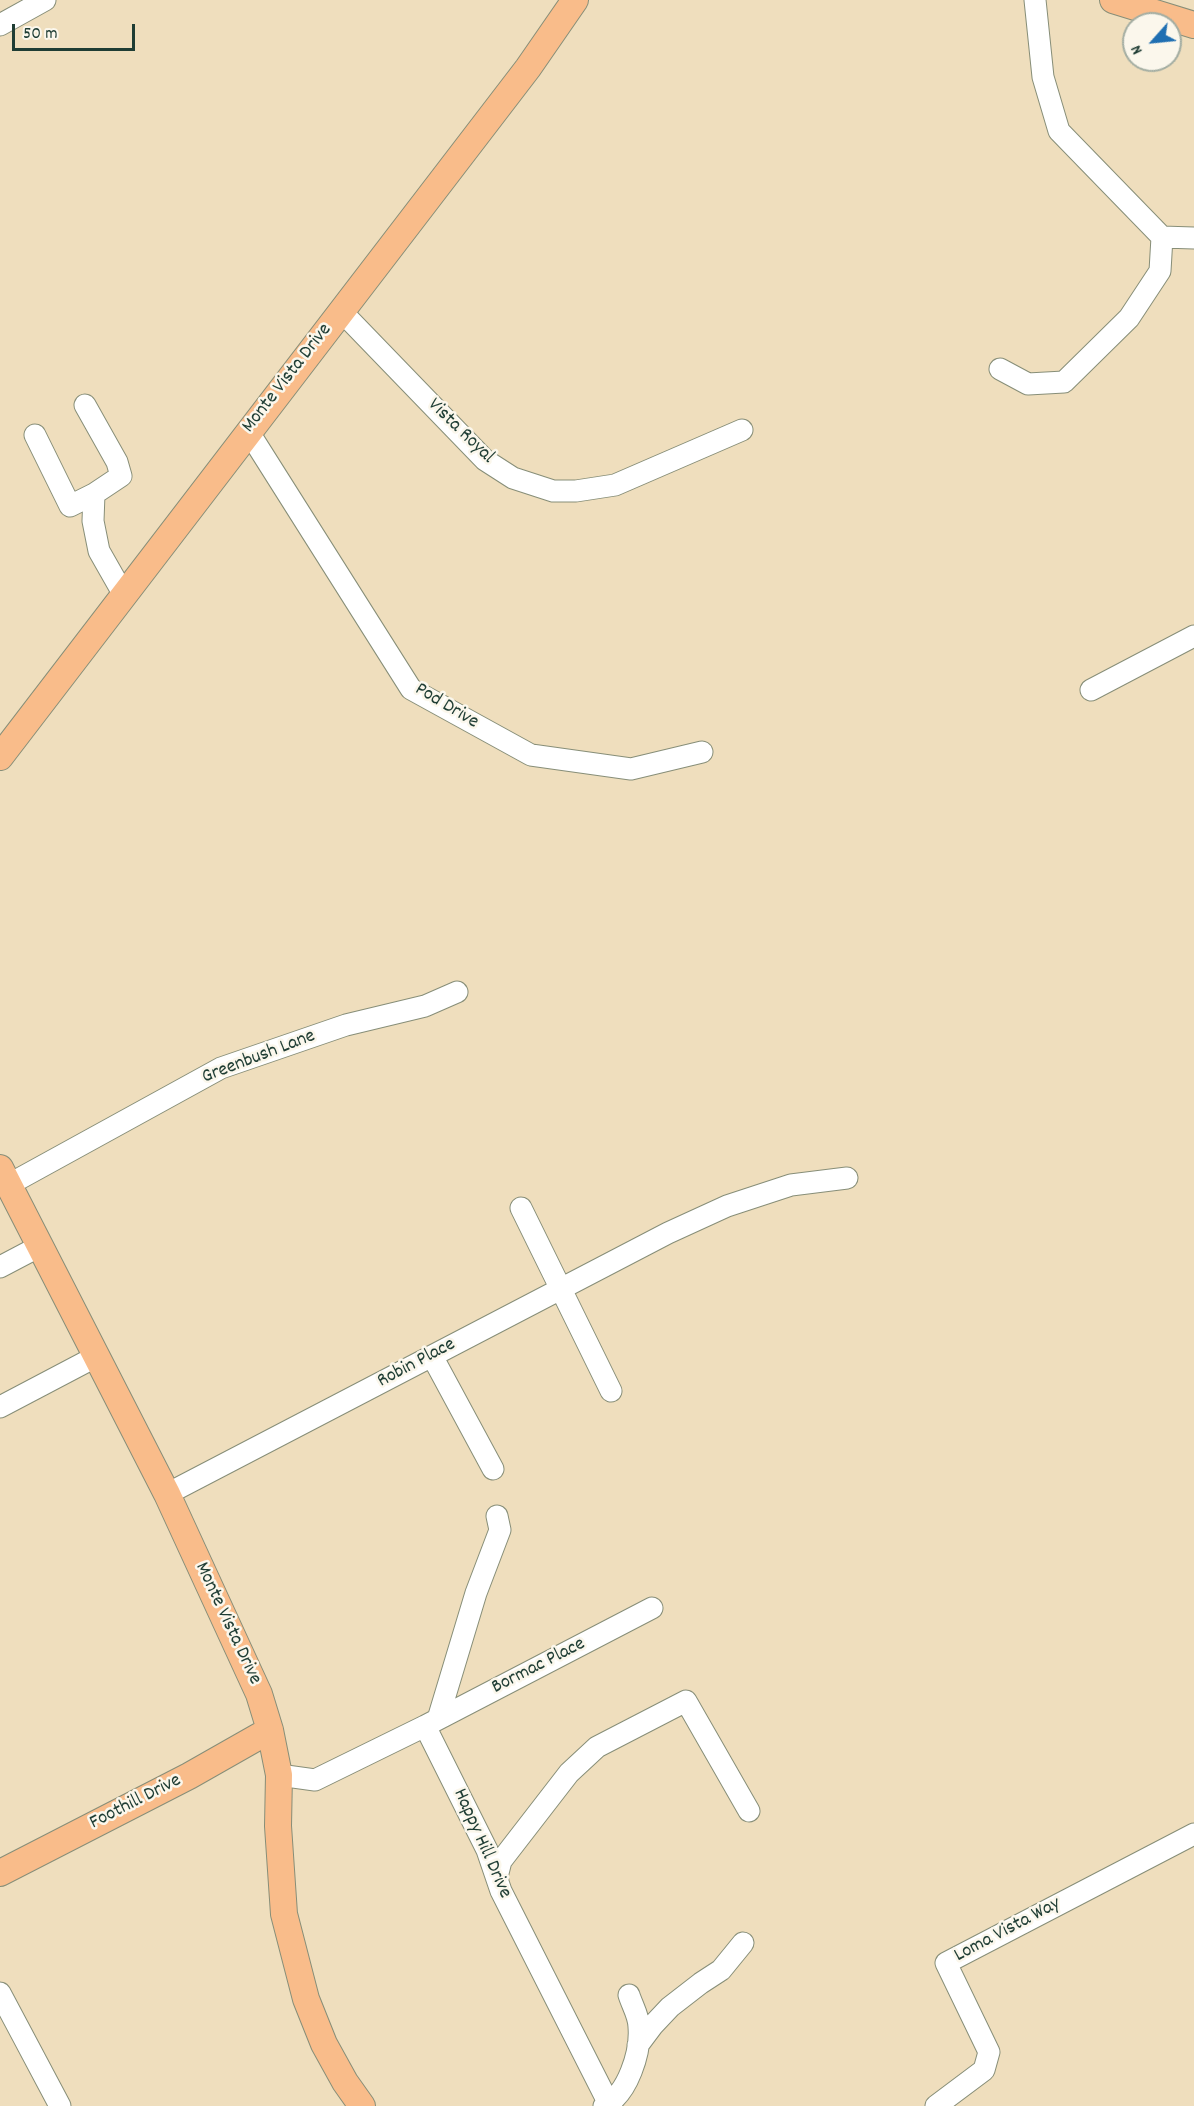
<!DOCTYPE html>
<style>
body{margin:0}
#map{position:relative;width:1194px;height:2106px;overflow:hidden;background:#efdebd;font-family:Dekko,sans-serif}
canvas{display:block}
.north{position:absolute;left:1122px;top:12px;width:60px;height:60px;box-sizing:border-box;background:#fbf7ec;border:2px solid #a3ada2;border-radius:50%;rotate:243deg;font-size:16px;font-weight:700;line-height:24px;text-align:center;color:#1f3d34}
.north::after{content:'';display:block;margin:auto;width:21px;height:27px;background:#1f6fb2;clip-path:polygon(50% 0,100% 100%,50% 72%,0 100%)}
.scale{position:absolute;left:12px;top:24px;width:123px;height:27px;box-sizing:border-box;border:3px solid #1f3d34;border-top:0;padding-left:8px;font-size:18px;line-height:21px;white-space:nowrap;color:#1f3d34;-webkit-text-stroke:4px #fbf7ec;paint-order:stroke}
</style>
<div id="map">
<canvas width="1194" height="2106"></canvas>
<div class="north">N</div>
<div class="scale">50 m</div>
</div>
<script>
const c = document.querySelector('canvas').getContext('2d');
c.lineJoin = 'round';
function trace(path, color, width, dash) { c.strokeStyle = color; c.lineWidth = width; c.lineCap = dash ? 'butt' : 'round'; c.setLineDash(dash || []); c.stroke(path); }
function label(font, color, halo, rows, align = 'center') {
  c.font = font + ' Dekko,sans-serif'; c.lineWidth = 5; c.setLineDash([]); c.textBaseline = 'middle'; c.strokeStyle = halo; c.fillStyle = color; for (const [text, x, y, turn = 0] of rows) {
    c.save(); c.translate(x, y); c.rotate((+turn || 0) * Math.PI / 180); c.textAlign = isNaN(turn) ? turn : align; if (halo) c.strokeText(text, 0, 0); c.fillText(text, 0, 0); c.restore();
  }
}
const minor = new Path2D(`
 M0,25L45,0
 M1162,237L1194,238
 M341,311L485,460L513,478L553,491H576L615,485L742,430
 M1000,369L1028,384L1064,382L1129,318L1160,271L1162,237L1059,131L1043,77L1035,0
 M85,405L117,462L121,476L94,494L93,521L99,551L124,595
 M248,431L411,689L531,755L631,769L702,752
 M35,435L70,506L94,494
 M1091,690L1194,636
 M8,1185L221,1068L346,1025L425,1006L457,992
 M521,1208L611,1391
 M0,1267L40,1246
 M432,1356L493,1469
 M0,1407L97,1356
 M167,1494L668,1233L727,1206L791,1185L847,1178
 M438,1719L476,1593L500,1530L497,1516
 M425,1726L487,1850L501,1891L609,2104
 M279,1775L315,1780L425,1726L652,1608
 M498,1881L497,1877L501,1861L569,1773L597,1747L686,1701L749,1811
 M0,1993L60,2106
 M638,2045L653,2025L670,2007L701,1983L721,1970L743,1943
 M604,2106C628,2094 641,2052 639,2027C639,2016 632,2005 629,1995
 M936,2106L984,2070L989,2052L946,1963L1194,1834`);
const major = new Path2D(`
 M1113,0L1194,25
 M0,757L528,68L575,0
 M0,1168L167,1494L259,1694L270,1730L279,1775L278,1826L284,1914L306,1999L324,2044L345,2082L362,2106
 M0,1873L189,1776L270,1730`);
trace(minor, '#878e78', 23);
trace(major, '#878e78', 28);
trace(minor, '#fff', 21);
trace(major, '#f9bc8a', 26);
label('20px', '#1f3d34', '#fbf7ec', [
 ["Monte Vista Drive",288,379,-52],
 ["Vista Royal",460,432,44],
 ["Pod Drive",446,707,31],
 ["Greenbush Lane",259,1058,-21],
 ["Robin Place",417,1364,-28],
 ["Monte Vista Drive",227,1624,65],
 ["Bormac Place",539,1667,-27],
 ["Foothill Drive",136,1803,-27],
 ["Happy Hill Drive",481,1844,66],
 ["Loma Vista Way",1008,1931,-28]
]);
</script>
